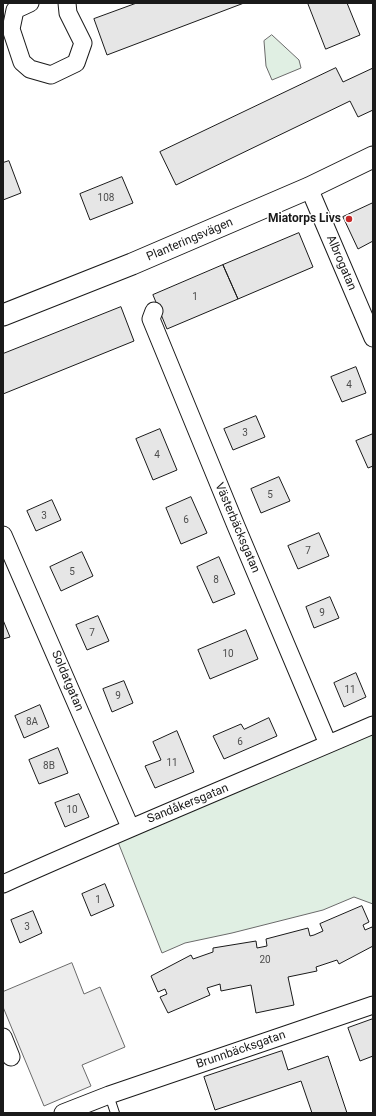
<!DOCTYPE html>
<meta charset="utf-8">
<style>
body{margin:0}
#map{position:relative;width:376px;height:1116px;overflow:hidden;background:#fff;font-family:Roboto,sans-serif}
canvas{display:block}
.frame{position:absolute;inset:0;border:4px solid #1a1a1a;pointer-events:none}
</style>
<div id="map">
<canvas width="376" height="1116"></canvas>
<div class="frame"></div>
</div>
<script>
const c = document.querySelector('canvas').getContext('2d');
c.lineJoin = 'round';
function fillPath(path, color) { c.fillStyle = color; c.fill(path, 'evenodd'); }
function trace(path, color, width, dash) { c.strokeStyle = color; c.lineWidth = width; c.lineCap = dash ? 'butt' : 'round'; c.setLineDash(dash || []); c.stroke(path); }
function label(font, color, halo, rows, align = 'center') {
  c.font = font + ' Roboto,sans-serif'; c.lineWidth = 3; c.setLineDash([]); c.textBaseline = 'middle'; c.strokeStyle = halo; c.fillStyle = color; for (const [text, x, y, turn = 0] of rows) {
    c.save(); c.translate(x, y); c.rotate((+turn || 0) * Math.PI / 180); c.textAlign = isNaN(turn) ? turn : align; if (halo) c.strokeText(text, 0, 0); c.fillText(text, 0, 0); c.restore();
  }
}
const green = new Path2D(`
 M272,35L299,60L301,68L272,80L266,66L264,41Z
 M373,732V904L354,897L323,910L232,933L185,943L162,953L118,842Z`);
fillPath(green, '#e0efe3');
trace(green, '#6a6a6a', 1);
const parking = new Path2D(`
 M72,963L84,994L100,987L125,1047L82,1065L91,1086L44,1106L3,1007V992Z`);
fillPath(parking, '#ededed');
trace(parking, '#6a6a6a', 1);
const building = new Path2D(`
 M137,3H244L107,55L94,19Z
 M308,3H347L360,35L326,49Z
 M336,68L343,82L373,68V110L358,117L350,101L176,185L160,152Z
 M9,161L21,193L3,200V163Z
 M122,177L133,203L90,220L80,194Z
 M373,203V241L358,249L343,217Z
 M299,233L313,267L238,299L223,265Z
 M223,265L238,299L167,329L153,295Z
 M121,307L134,341L3,394V354Z
 M356,367L366,393L342,402L331,377Z
 M256,416L265,437L233,450L224,429Z
 M160,429L177,470L153,480L136,439Z
 M373,434V466L368,468L356,441Z
 M279,477L290,501L261,513L251,489Z
 M191,497L207,533L181,544L166,508Z
 M52,500L61,520L36,531L27,511Z
 M319,533L329,556L298,569L288,546Z
 M82,552L93,576L61,591L50,567Z
 M219,557L235,594L213,603L197,567Z
 M330,597L339,618L314,628L306,607Z
 M98,616L109,641L87,650L76,625Z
 M3,620L10,637L3,639Z
 M246,630L258,659L210,679L198,650Z
 M356,673L366,697L344,707L334,683Z
 M124,681L133,703L112,712L103,689Z
 M40,705L49,727L24,738L15,716Z
 M269,718L277,736L224,759L213,736L241,724L244,729Z
 M177,731L194,772L155,788L145,766L161,760L153,742Z
 M58,748L68,773L39,784L29,760Z
 M79,794L89,817L65,827L55,803Z
 M105,884L114,906L91,916L82,894Z
 M362,906L369,922L363,925L365,930L372,927L373,930V946L339,964L337,960L316,967L317,971L288,977L294,1005L256,1013L251,985L221,991L220,984L207,988L210,995L168,1013L160,997L167,994L165,989L158,992L151,976L191,955L193,959L213,952V948L256,941L257,948L267,946L266,939L308,928L310,936L314,935L323,931L320,924Z
 M33,911L42,933L20,943L11,920Z
 M373,1019V1056L360,1061L348,1028Z
 M282,1051L288,1070L328,1056L347,1113H312L301,1081L215,1110L204,1077Z`);
fillPath(building, '#e6e6e6');
trace(building, '#1a1a1a', 1);
const service = new Path2D(`
 M109,1095L115,1113`);
const minor = new Path2D(`
 M30,3L15,10L11,29L22,62L30,69L51,75L76,63L83,43L68,13L67,3
 M309,188L373,338
 M154,311L151,319L236,526L328,744
 M3,535L130,827
 M3,884C126,829 250,778 373,725
 M3,1037L11,1057
 M63,1113L109,1095L373,1005`);
const tertiary = new Path2D(`
 M3,315L132,264L309,188L373,157`);
trace(service, '#1a1a1a', 10);
trace(minor, '#1a1a1a', 19);
trace(tertiary, '#1a1a1a', 23);
trace(service, '#fff', 8);
trace(minor, '#fff', 17);
trace(tertiary, '#fff', 21);
for (const [x, y, r, color] of [
 [349,219,4,"#c62828"]
]) { const dot = new Path2D(); dot.arc(x, y, r, 0, 2 * Math.PI); c.fillStyle = color; c.fill(dot); trace(dot, '#fff', 1.5); }
label('10px', '#4d4d4d', null, [
 ["108",106,198],
 ["1",195,297],
 ["4",349,385],
 ["3",245,433],
 ["4",157,455],
 ["5",270,495],
 ["3",44,516],
 ["6",186,520],
 ["7",308,551],
 ["5",72,572],
 ["8",216,580],
 ["9",322,613],
 ["7",92,633],
 ["10",228,654],
 ["11",350,690],
 ["9",118,696],
 ["8A",32,722],
 ["6",240,742],
 ["11",172,763],
 ["8B",49,766],
 ["10",72,810],
 ["1",98,900],
 ["3",27,927],
 ["20",265,960]
]);
label('bold 12px', '#1a1a1a', '#fff', [
 ["Miatorps Livs",341,219]
], 'right');
label('12px', '#1a1a1a', '#fff', [
 ["Planteringsvägen",190,240,-23],
 ["Albrogatan",341,263,67],
 ["Västerbäcksgatan",237,528,67],
 ["Soldatgatan",67,681,67],
 ["Sandåkersgatan",188,804,-22],
 ["Brunnbäcksgatan",241,1050,-19]
]);
</script>
